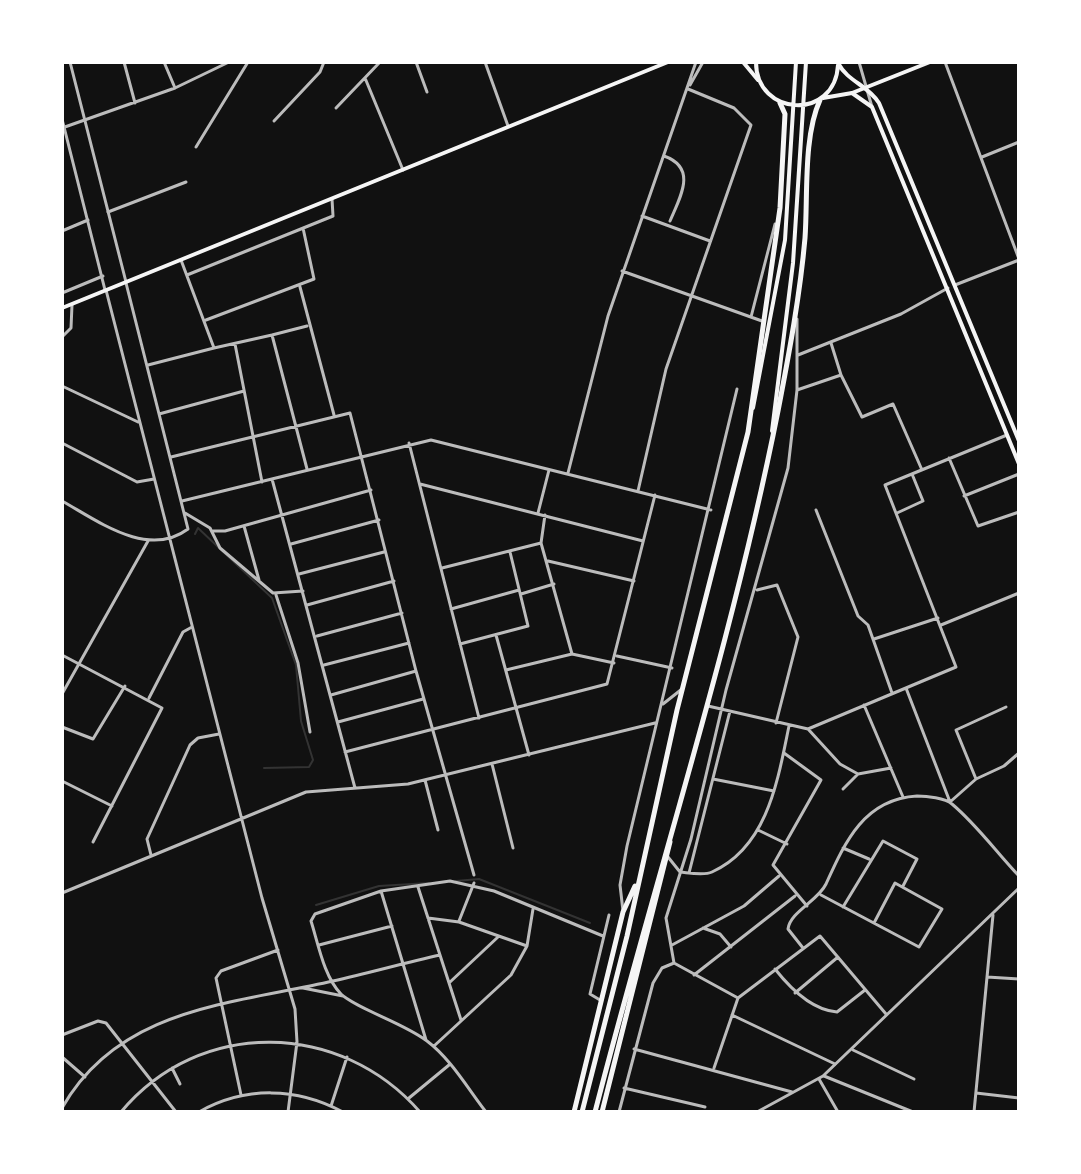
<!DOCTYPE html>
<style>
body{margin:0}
#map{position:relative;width:1081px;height:1174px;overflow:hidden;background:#111;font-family:Mulish,sans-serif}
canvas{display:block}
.frame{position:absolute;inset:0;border:64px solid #fff;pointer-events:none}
</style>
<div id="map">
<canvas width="1081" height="1174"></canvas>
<div class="frame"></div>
</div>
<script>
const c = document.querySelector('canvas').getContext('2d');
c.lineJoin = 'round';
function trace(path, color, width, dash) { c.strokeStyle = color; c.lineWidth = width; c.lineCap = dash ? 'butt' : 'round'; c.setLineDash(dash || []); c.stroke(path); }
trace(new Path2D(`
 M195,534L198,528L272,598L296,665L301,721L313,760L309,767L264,768
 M456,881L479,879L590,923
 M316,905L379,886L429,883`), '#333', 2);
trace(new Path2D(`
 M124,62L135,103
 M164,62L175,88
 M416,62L427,92
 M485,62L508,126
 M859,62L872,107
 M945,62L1019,259
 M365,78L403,170
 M690,85L703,62
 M336,108L380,62
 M274,121L320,72L324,62
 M62,128L175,88L229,62
 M196,147L248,62
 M664,156C698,168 680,197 670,221
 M982,157L1019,142
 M108,212L186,182
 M642,216L710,241
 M62,231L88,220
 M181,260L214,348L272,335L307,469
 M622,271L762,321
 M187,275L333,216L332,199
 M955,285L1019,260
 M300,287L334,415
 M106,290L262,898L295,1009L297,1042L288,1112
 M62,293L103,276
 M751,317L775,224
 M206,320L314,279L303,228
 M272,335L307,326
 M62,337L71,328L72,305
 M831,343L841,375L862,417L893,404L922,470
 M235,344L262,482
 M798,355L901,314L948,288
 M148,365L214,348
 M62,386L138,422
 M797,390L841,375
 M159,414L244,391
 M62,443L137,482L154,479
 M409,443L479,718
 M171,457L350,413L416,671L474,875
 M949,458L978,526L1019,512
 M568,473L608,316L696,62
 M272,479L355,788
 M420,484L643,541
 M638,491L666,369L751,125L734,108L688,89
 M964,496L1019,474
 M62,501C98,521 148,559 188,529L126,283
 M182,501L431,440L711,510
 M816,510L858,616L868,625L892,693
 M185,513L210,528L220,548L273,593L303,591
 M538,513L549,470
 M897,513L923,501L912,474
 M244,526L259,580
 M213,531H225L371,490
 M541,543L572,654
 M291,544L379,520
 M548,561L634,581
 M442,568L541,543L545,515
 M299,574L384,552
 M757,590L777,585L798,637L776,723
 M521,594L554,584
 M276,595L298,663L310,732
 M307,605L394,581
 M451,609L519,590
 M941,625L1019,593
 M496,635L529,755
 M317,636L402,613
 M874,639L938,618
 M460,644L528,626L510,552
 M62,655L162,708L93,842
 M617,656L672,668
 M324,665L409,643
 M506,670L572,654L614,663
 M906,688L950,802L976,779L1004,766L1019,753
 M62,694L148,541
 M331,695L416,671
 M149,698L183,632L192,627
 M663,704L682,689
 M864,705L903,797
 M708,706L808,729L956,667L885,485L1007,435
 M338,722L423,699
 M62,727L93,739L125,686
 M808,729L840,764L858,774
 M345,752L607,684L655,495
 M784,753L821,780L773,865L807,906
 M492,764L513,848
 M713,779L774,791
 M976,779L956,730L1006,707
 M425,780L438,830
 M62,781L112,806
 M843,789L858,774L891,768
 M758,830L787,844
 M843,848L869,859
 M151,855L147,839L190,745L198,738L219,734
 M668,857L680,872C690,873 704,876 712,872C768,847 778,779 789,726
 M689,873L730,711
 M418,887L461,1020
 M381,891L426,1040
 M62,893L306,792L408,784L655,723
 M821,895L919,947L942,909L895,883L874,923
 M843,907L883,841L917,859L903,886
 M623,911L620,885L627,846L737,389
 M428,918L459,922L527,946
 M459,921L474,883
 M703,928L720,934L731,947
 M319,945L392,926
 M672,945L744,906L779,876
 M803,948L788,929C790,912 818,901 826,884C845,842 864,799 917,796C927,796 945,798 952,804C977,825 997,853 1019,876
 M775,969C790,988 811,1010 837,1012L865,990
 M694,975L795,896
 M987,977L1019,979
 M449,983L498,937
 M303,988L343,996
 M795,993L838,957
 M738,998L674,963L666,918L691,839L726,690L788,468L797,390V319
 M600,1000L590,994L609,915
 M732,1015L835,1064
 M62,1035L98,1021L106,1023L176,1112
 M434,1046L511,975L527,946L533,909
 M634,1049L792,1092
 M853,1050L914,1079
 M62,1057L85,1077
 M172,1068L180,1084
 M714,1068L738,998L820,936L886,1014
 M824,1076L913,1112
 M819,1079L838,1112
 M624,1088L705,1107
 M976,1093L1019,1098
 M241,1095L216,978L221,971L278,950
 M409,1098L449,1065
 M331,1106L347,1057
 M62,1108C119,1007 233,1004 333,981C369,973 404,963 440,955
 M121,1112C200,1017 341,1021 420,1112
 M199,1112C245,1086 297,1087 343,1112
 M486,1112C468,1089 451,1059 427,1041C404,1023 357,1009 341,994C324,977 318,943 311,921L315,914L381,891L450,881L494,891L603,936
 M619,1112L653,983L662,968L674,963
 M974,1112L993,915`), '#bcbcbc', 3);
trace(new Path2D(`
 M70,62L126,282
 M62,119L105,290
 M757,1112L823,1076L1019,888`), '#bcbcbc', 3);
trace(new Path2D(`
 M743,62L758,80
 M852,93L930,62
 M62,308L668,62`), '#f5f5f5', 4);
trace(new Path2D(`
 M756,62C756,117 835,121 838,65
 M838,63C848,82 868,85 879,103L1019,441
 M823,98L852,93L872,107L1019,464
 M753,408L785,240L796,62
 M772,431L793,263L806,62`), '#f5f5f5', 4);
trace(new Path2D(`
 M574,1112L623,912L635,886
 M582,1112L627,936L677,710L748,432L780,208L785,114L780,103
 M595,1112C655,878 731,648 778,411C789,354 800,295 805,238C808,197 803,137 820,100
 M602,1112L670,842`), '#f5f5f5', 5);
</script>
